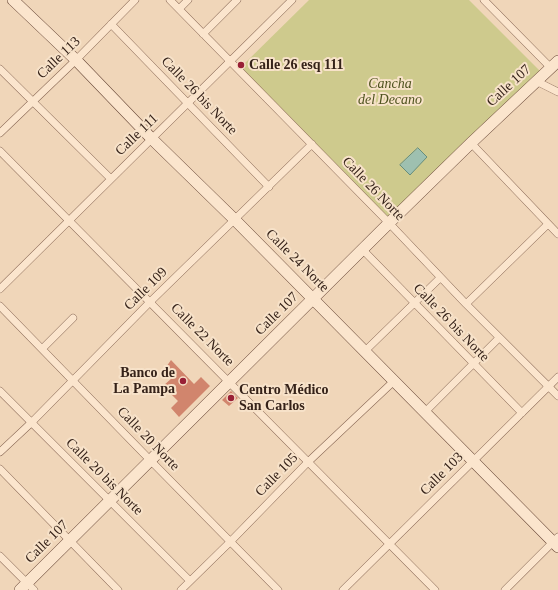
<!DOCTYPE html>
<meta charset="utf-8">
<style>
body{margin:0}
canvas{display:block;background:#f0d6b9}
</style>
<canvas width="558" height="590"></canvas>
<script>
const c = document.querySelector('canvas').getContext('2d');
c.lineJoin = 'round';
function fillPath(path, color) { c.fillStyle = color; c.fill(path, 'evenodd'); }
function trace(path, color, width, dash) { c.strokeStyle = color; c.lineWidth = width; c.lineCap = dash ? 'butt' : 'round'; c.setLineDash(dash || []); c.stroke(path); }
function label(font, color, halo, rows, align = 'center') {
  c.font = font + ' Georgia,serif'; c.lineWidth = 4; c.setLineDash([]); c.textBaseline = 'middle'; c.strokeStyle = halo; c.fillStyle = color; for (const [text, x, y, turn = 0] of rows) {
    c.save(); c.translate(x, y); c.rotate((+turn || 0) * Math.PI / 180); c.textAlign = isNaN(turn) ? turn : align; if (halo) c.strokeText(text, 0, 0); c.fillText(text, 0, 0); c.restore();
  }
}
fillPath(new Path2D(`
 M309,0H469L540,71L389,220L239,69Z`), '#ceca8d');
const water = new Path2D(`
 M418,148L427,157L410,175L400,165Z`);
fillPath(water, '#9ec0b0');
trace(water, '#668d7d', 1);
fillPath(new Path2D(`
 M171,360L194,384L201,377L210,386L179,417L171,408L178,401L163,386L172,378L164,370Z
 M231,391L238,398L229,406L222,400Z`), '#d1856d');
const street = new Path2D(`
 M170,0L389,223L466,304L558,396
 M484,0L551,68
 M179,9L188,0
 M111,24L269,187
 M203,34L237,0
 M0,69L111,179
 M536,81L558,92
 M0,133L76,60L135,0
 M471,143L558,234
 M0,151L435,590
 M363,250L522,413
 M0,289L292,0
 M466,304L548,224
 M0,306L151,461L278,590
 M42,349L73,318
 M365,351L440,278
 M0,391L190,581
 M425,412L499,338
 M0,452L31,423L150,302L312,144
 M0,469L118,590
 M0,556L34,590
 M181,590L231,541L308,462L394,381
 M343,590L558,377
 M505,590L558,537`);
const secondary = new Path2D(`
 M13,0L76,60L152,139L235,220L558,547
 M20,590L389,223L471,143L558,61`);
trace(street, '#876653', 8);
trace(secondary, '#684737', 12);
trace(street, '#fbe5cd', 7);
trace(secondary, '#fbe5cd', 11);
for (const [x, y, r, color] of [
 [241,65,4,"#992036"],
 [183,381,4,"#992036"],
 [231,398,4,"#992036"]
]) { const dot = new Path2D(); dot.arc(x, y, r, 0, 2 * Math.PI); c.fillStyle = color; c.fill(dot); trace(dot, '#f7e2c9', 1.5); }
label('14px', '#352219', '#f7e2c9', [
 ["Calle 113",59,58,-44],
 ["Calle 107",509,86,-43],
 ["Calle 26 bis Norte",199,96,46],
 ["Calle 111",137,135,-44],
 ["Calle 26 Norte",373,189,46],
 ["Calle 24 Norte",297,261,45],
 ["Calle 109",146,289,-45],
 ["Calle 107",277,314,-45],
 ["Calle 26 bis Norte",451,323,46],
 ["Calle 22 Norte",202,335,45],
 ["Calle 20 Norte",148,439,46],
 ["Calle 103",442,474,-45],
 ["Calle 105",277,475,-46],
 ["Calle 20 bis Norte",104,477,45],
 ["Calle 107",47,542,-45]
]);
label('bold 14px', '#352219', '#f7e2c9', [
 ["Calle 26 esq 111",249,65],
 ["Banco de",175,373,"right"],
 ["La Pampa",175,389,"right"],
 ["Centro Médico",239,390],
 ["San Carlos",239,406]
], 'left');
label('italic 14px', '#4f531f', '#f7e2c9', [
 ["Cancha",390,84],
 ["del Decano",390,100]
]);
</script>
